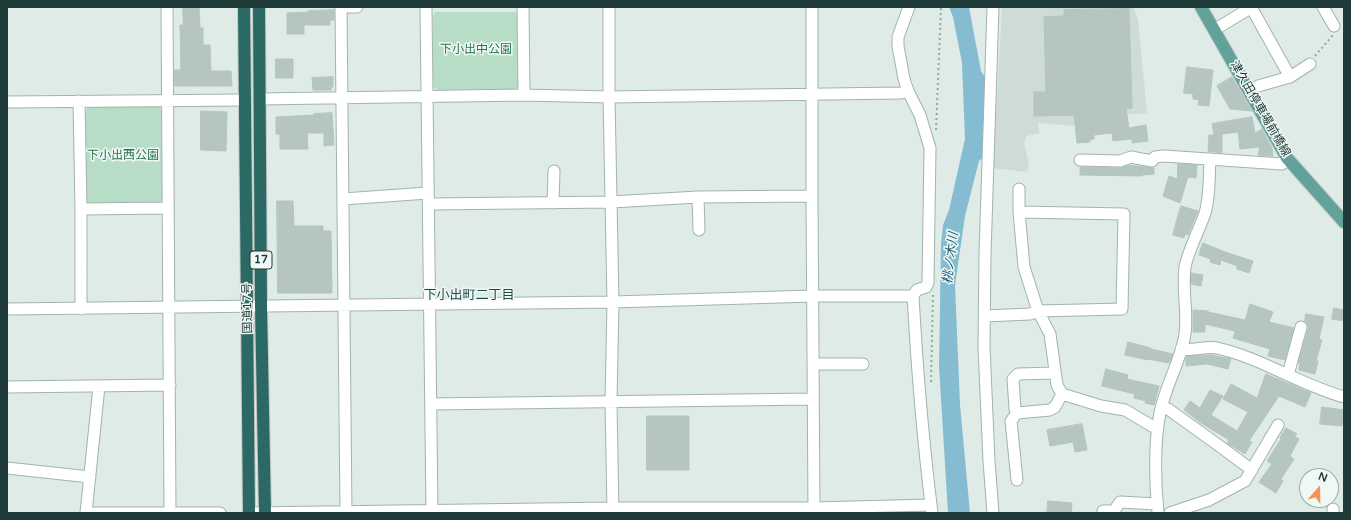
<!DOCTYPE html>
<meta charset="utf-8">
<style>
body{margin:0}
#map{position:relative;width:1351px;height:520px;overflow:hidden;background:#dfebe7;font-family:"Varela Round",sans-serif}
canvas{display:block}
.frame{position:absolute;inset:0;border:8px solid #203c38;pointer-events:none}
.north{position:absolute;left:1299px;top:468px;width:40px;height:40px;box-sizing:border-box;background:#f0f8f5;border:1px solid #9dada9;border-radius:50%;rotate:20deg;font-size:11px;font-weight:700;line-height:16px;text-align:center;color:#203c38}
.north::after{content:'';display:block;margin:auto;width:14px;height:18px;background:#f69253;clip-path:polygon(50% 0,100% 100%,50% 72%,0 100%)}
</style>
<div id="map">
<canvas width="1351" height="520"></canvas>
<div class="frame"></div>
<div class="north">N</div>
</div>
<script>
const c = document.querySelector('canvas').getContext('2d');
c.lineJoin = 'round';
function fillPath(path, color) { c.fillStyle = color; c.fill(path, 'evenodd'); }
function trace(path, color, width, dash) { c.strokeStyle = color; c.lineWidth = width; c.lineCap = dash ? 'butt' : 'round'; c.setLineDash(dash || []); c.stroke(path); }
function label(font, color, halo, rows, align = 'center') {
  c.font = font + ' "Varela Round","Noto Sans JP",sans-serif'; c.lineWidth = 3; c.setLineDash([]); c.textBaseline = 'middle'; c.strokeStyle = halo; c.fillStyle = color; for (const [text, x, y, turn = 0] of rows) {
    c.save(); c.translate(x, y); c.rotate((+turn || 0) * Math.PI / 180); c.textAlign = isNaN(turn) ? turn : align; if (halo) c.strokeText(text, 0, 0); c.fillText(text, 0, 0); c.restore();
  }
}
fillPath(new Path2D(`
 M1002,7H1133L1138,19L1147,113L1074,118V126L1038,123L1039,133L1027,136L1024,143L1029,164L1027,172L992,168L994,122L996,114Z`), '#cedbd7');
fillPath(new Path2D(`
 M435,12H515L519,15L520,84L516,89L438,90L433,87V16Z
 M157,105L161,109L163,199L159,204H85V113L88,107Z`), '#b7ddc7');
fillPath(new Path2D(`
 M949,7H969L981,71L987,80L985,162L981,159L979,161L965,216L955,285L960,405L970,513H948L939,366L941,243L943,225L949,210L965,139L962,63L953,17Z`), '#85bcd2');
const building = new Path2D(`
 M183,7H199L200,28H203V45H210L211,71H231L232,86H175L174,70H181L180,25H183Z
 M1129,9L1132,108L1126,109L1129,128L1146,125L1148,141L1132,143V139L1113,141L1112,133L1094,135V139L1090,140V142L1077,143L1074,115L1034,116V92H1046L1044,17L1064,16V10Z
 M334,10V20H330V25H304V34H287V13L308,12V11Z
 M276,59H293V78H276Z
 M1187,67L1213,70L1209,106L1198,105L1199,100L1193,99V94L1184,93Z
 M333,77V87H331V90H313L312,78Z
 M1232,77L1252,111L1230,109L1217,86Z
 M201,111L227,112L226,151L201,150Z
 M332,113L334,145L324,146V133H307L308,149H280V134H276V117L314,115V114Z
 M1252,117L1255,133L1262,129L1272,148L1273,156L1258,155L1260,147L1240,149L1238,132L1222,134V153L1208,151L1209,135H1214L1212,124Z
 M1178,164L1197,165L1196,178L1188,177L1180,203L1163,196L1169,176L1177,179Z
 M1128,165L1154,168V174L1142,175V176L1080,175V167L1120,168Z
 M277,201H293L294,226H323V231H331L332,293H278Z
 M1181,206L1198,211L1188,235L1185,234L1184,238L1173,235Z
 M1203,243L1225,252L1253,261L1249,273L1237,269V266L1221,260L1220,265L1210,262L1211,259L1199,255Z
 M1191,273L1203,275L1201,286L1191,284Z
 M1250,304L1273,312L1269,322L1294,328L1285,360L1268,356L1270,349L1233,338L1235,331L1205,324V332H1193V310L1208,311V312L1245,320Z
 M1334,308L1344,310V321L1332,319Z
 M1306,314L1324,317L1319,339L1322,340L1316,361H1318L1315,374L1299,370L1300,363H1298L1308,329V325L1305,321Z
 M1128,342L1151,348V349L1173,354L1169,363L1148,359V360L1125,355Z
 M1212,355L1231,359L1228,369L1207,364L1186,366V359L1187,356Z
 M1106,369L1128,375L1127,379L1159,386L1154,405L1145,403L1146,401L1134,398L1135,394L1102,386Z
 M1266,374L1311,393L1305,407L1279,396L1249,441L1252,442L1245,454L1227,443L1229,440L1201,423L1184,410L1190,401L1200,408L1210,390L1223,396L1211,415L1237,431L1248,412L1223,399L1231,384L1257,398Z
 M1322,407L1344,410L1342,426L1320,424Z
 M647,416H689V470H647Z
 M1082,424L1087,450L1075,452L1073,442L1050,446L1047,430Z
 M1286,428L1297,434L1295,437L1299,439L1290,456L1294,459L1281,479L1283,481L1276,493L1259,482L1272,464L1267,461L1281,439L1280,438Z
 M1048,501L1072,503L1071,513H1047Z`);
fillPath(building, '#b5c6c1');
trace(building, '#b2c5c0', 1);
const minor = new Path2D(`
 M167,7L170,513
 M341,7L346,513
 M341,7H357
 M426,7L432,513
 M523,7L524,95
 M609,7V97L613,302L611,402L613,513
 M812,7V196L814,513
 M909,7L898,37V46L904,79L908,91L920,115L930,148L928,283L926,287L917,290L913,296C917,368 923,441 932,513
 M1251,7L1290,77
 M1323,7L1334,26
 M1214,30L1252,7
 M1248,90L1258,86L1290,77L1310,64
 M260,99L524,95L609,97L901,93L908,91
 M79,101L81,209V309
 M7,102L245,100
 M1080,160L1120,161L1131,157L1152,161L1155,157L1164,156L1282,164L1287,158
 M1019,189V212L1024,267L1038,311L1050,334L1057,385L1062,394L1101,406L1125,410L1152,426L1158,427
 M698,197L699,230
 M343,199L428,193
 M553,203L554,171
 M429,204L611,202L698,197L812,196
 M81,209L168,208
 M7,309L613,302L813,296H913
 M985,316L1030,314L1038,311L1122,309L1124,214L1019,212
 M1181,349C1193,351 1205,346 1217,348C1262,358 1300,385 1344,397
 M813,364H863
 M1288,375L1301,327
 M7,387L170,385
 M431,404L813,399
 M1162,407L1168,409L1214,442L1252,470
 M1017,413L1015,409L1013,379L1018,374L1055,373
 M7,468L90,477
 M1017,480L1011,421L1017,413L1050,410L1055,407L1062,394
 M1333,509V513
 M86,512L92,513H220
 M86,513L99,386
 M252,513L613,508H814L931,505
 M993,513L989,461L984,347L985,254L993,7
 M1103,513V511H1114L1120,502L1157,504
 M1158,513C1155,483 1154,442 1160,413C1165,386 1181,361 1185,334C1188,312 1182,291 1185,267C1189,248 1199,231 1205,213C1210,196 1209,176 1210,159
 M1170,513L1209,500L1245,481L1278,425`);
const major = new Path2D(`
 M1201,7L1287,158L1344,222`);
const highway = new Path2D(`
 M244,7L249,513
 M259,7L261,306L265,513`);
trace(minor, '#a2b3af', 13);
trace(major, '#c1c8c7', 14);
trace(highway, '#c1c8c7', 14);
trace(new Path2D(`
 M1315,56L1333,35
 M936,130L941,7
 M931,382L933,295`), '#7fb0a7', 2, [2, 3]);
trace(minor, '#fff', 11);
trace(major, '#62a29b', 12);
trace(highway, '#2b6965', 12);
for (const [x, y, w] of [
 [261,260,22]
]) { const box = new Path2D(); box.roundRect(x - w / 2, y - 9, w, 18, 3); c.fillStyle = '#f0f8f5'; c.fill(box); trace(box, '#203c38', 1); }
label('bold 11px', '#203c38', null, [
 ["17",261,260]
]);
label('12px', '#297450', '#f0f8f5', [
 ["下小出中公園",476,50],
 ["下小出西公園",123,156]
]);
label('12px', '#203c38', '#f0f8f5', [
 ["津久田停車場前橋線",1260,109,60],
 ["国道17号",248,308,-91]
]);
label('italic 13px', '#195b79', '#f0f8f5', [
 ["桃ノ木川",951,258,-83]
]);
label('13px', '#1b4e49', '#f0f8f5', [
 ["下小出町二丁目",469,296]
]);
</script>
